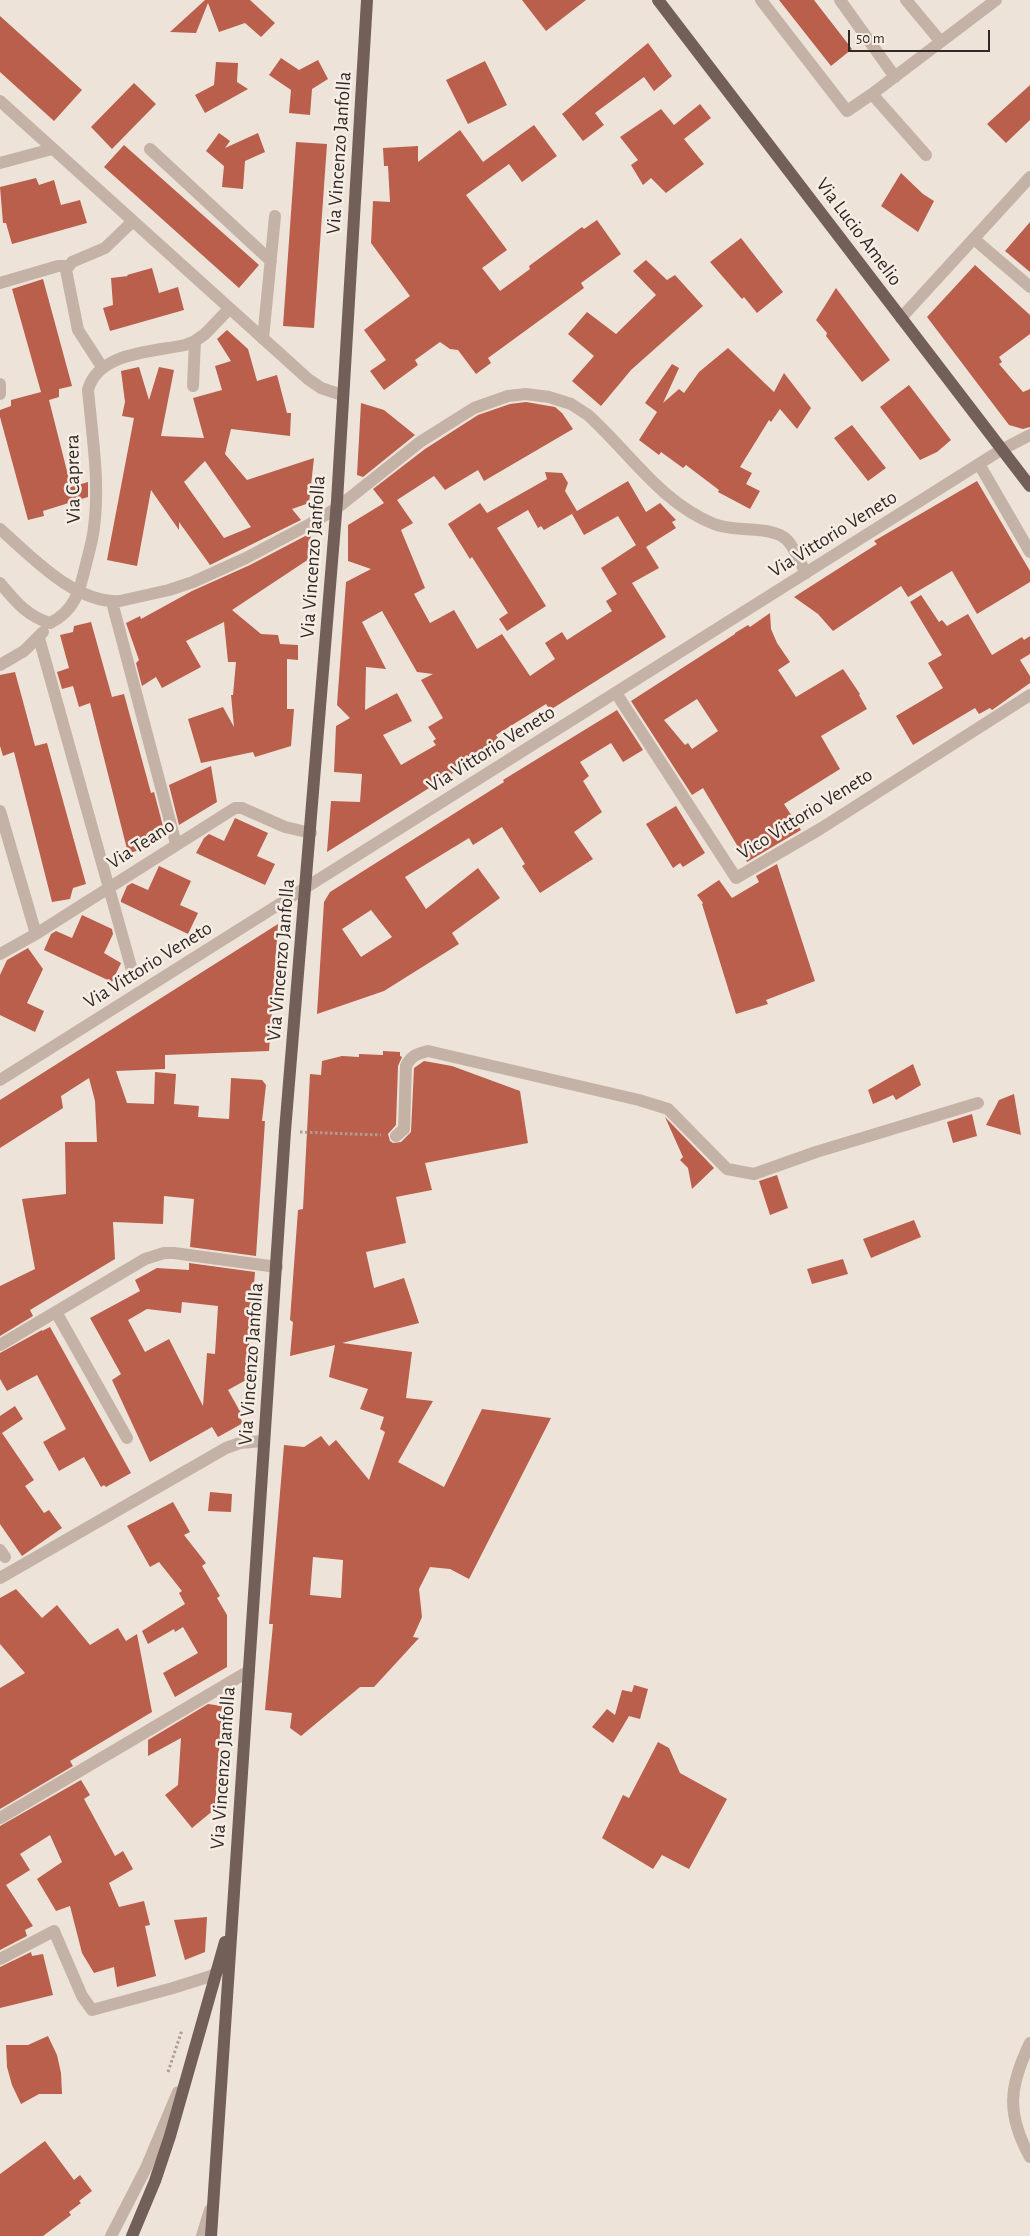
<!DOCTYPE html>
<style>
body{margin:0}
#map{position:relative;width:1030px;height:2236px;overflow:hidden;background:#eee3d9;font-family:"Alegreya Sans",sans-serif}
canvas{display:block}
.scale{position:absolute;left:848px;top:30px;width:142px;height:22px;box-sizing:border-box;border:2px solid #322926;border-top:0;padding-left:6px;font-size:15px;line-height:18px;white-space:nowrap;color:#322926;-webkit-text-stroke:4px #f6ede5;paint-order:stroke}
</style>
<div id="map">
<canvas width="1030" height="2236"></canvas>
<div class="scale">50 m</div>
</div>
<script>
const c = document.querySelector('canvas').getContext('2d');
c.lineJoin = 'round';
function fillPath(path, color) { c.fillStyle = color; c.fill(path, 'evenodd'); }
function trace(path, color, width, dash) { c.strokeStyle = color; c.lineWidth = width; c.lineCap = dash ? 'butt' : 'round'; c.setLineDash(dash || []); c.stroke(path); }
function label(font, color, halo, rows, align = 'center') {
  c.font = font + ' "Alegreya Sans",sans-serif'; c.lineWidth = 5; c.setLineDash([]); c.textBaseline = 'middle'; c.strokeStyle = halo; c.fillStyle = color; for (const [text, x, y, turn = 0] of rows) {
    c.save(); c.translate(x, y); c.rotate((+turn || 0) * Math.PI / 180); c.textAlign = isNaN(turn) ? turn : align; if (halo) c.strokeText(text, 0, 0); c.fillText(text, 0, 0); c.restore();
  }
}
fillPath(new Path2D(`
 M205,0H250L275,23L261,37L245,23L219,32L208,3L196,33L170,32Z
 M522,0H586L546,31Z
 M779,0H814L852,49L831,66Z
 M0,16L82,90L54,121L0,72Z
 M648,43L672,76L654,91L644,77L595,113L604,125L583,141L562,114Z
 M281,58L299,70L318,60L328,79L312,89L310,115L289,113L291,90L269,75Z
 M485,61L507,105L468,124L446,80Z
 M216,62L238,63L237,82L248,89L205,113L195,95L214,85Z
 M134,83L156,104L112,149L91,127Z
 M1030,85V120L1006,143L987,124Z
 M700,104L711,118L684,139L704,164L666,193L651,178L643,185L631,165L638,160L620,137L661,109L674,125Z
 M534,125L557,156L522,182L509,164L466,195L507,250L482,268L500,291L530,269L529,266L582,227L584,229L597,220L621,254L581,283L584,288L488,358L491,363L476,374L458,350L450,349L440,342L415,360L418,365L384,390L370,371L386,360L364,330L410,296L371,243L373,201L390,202L388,166H384L383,148L418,146V162L460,130L483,162Z
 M219,133L230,141L225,148L258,133L265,152L245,161L243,189L222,187L224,166L206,151Z
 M296,142L327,144L314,328L283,326Z
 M124,145L259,265L239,288L104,167Z
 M901,173L923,194L934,201L918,232L881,206Z
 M36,178L39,185L54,180L61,205L80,200L87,223L12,244L6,223H3L0,187Z
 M1030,222V272L1005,251Z
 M741,238L783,292L757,313L744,297L742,299L710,262Z
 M646,260L667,280L675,275L703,306L631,370L601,406L572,381L594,356L568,334L587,312L616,334L656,295L633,271Z
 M975,265L1030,315V334L999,357L1002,362L999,364L1023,392L1030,389V427L1023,429L1009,425L927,317Z
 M152,268L159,293L178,287L184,310L110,331L103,308L113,305L111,278L128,276L127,275Z
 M43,279L72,386L59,389V397L49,400L71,487L88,482V497L43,511L44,516L28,520L0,417V410L11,406V400L41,392L12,289Z
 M836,288L890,360L862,382L826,336L827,333L816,320Z
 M227,330L248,349L257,381L277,375L287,413H291L290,436L231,429L225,454L247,480L314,458L309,503L292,509L301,520L210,565L179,522V530L151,490L137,566L107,560L134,418L122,416L125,402L121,371L139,367L149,400L159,367L174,370L161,436L204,438L193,398L222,390L215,366L231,361L217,339ZM205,461L251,527L224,538L184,482Z
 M728,348L774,392L784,373L811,408L797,429L780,409L771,422L769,420L740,467L752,473L746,484L760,491L750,509L718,492L719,490L686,465L683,468L661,452L659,455L639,440L657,412L645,403L672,364L679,368L663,403L679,389L684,393L699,372Z
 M909,385L951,440L937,452L920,460L880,407Z
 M526,402L555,407L562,413L573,429L484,481L478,470L445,490L434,476L397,500L413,523L401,530L425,588L414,594L430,623L454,610L477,649L502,634L530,676L555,659L545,643L562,632L567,640L612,611L606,601L617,594L601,568L636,545L618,516L584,535L572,514L628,481L646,512L660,503L676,520L672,522L676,528L646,547L659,568L632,583L666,637L550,710L546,704L496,735L501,743L327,852L331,801L360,802L362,774L334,772L336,726L350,718L337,705L346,582L371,569L348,561V525L384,503L373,489L425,449L478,415L510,404ZM382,611L417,672L433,674L421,680L443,718L428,727L436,739L433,741L436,745L401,765L383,735L412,721L397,693L365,710L366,667L386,669L362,622Z
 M361,403L384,410L415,435L363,477L357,475Z
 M852,425L886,468L868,481L834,438Z
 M545,472L562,473L568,483L565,491L577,511L544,530L541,526L538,528L528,510L497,528L546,606L507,631L499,619L508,613L472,557L470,559L448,524L480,503L487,513L547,479Z
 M977,481L1030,571V582L977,614L952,571L908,597L901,586L833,631L818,614L794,597L877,544L874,541Z
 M311,533L309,559L232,610L261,634L278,635L280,644L298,645V660L287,659V709H294L291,746L255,757L253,752L201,763L188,719L223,707L234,727L231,695H233L236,662H228L224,622L186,641L201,667L162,688L156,677L142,686L136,663L139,660L126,623L140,616L141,619L192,591L250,565Z
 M921,595L939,622L942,620L947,626L968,614L992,655L1022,637L1024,640L1030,636V654L1020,660L1030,676V683L992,710L990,708L979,714L975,708L913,745L896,716L943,688L928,663L942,655L910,602Z
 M770,613L771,629L777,643L790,662L778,670L796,697L843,669L860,694L859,695L867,709L821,736L840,769L784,804L801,830L747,862L703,788L692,795L631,701L735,634V633L748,625L750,627ZM697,699L718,731L692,749L688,743L685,745L664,720Z
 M91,622L112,697L124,694L151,793L154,792L165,834L149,839L146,849L128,853L90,703L79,707L73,686L62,689L57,672L69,668L60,635L73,632L74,626Z
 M15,672L35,746L47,743L86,884L73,888L70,899L52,902L14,752L3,756L0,746V675Z
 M617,710L643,750L623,762L611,743L580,762L589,776L583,781L602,812L574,832L593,859L540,893L522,866L525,864L502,827L473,845L469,838L405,877L426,909L478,868L500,898L452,933L459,944L384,991L317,1014L324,902L330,892L504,782L503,780ZM371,910L392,937L361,957L342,929Z
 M211,766L217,802L179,825L169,785Z
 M676,806L705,853L683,867L680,863L673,868L646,824Z
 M235,818L268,833L257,856L275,864L265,885L196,853L204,838L209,834L224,841Z
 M777,864L815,981L766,1000L768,1004L736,1014L702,904L703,903L697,895L719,880L732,898L759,882L756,876Z
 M159,866L191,881L180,905L198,913L188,934L121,902V900L127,886L132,883L148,890Z
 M82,915L112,929L113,934L104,953L121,963L112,982L44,950L51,934L56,931L72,938Z
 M278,924L269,1051L165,1055V1069L116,1071L127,1103L154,1104L155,1072L176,1074L174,1104L199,1106L198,1117L229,1119L231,1078L262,1080L266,1085L262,1121H265L256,1256L190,1247L194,1199L164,1196L163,1224L113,1222L115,1259L30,1310L33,1316L0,1336V1286L35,1269L22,1199L66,1194L65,1142H97L95,1101L89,1078L61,1096L63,1108L0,1148V1100Z
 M28,948L43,969L27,1003L44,1011L35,1032L0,1015V975L7,960Z
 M383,1051L400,1052V1056L402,1057L398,1066L396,1125L388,1134L390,1141L393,1143L401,1142L411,1132L414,1068L424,1061L452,1066L520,1091L528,1143L425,1163L432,1190L396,1197L406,1243L366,1252L374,1288L404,1278L419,1323L342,1343L412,1352L406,1398L433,1401L398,1462L444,1487L482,1409L551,1418L469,1579L450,1569L430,1567L419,1589L422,1617L413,1637L419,1638L374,1687H360L301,1736L290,1728L292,1713L265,1710L273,1624H269L284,1445L304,1447L321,1436L329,1446L336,1440L369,1480L385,1432L380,1429L384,1417L360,1409L368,1389L329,1377L335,1345L290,1356L293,1322L290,1320L298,1210L303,1209L310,1074L321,1075L322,1061L342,1056L359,1057V1054L383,1055ZM313,1557L343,1560L341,1598L310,1595Z
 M913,1064L921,1085L896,1100L893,1095L873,1104L868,1090Z
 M1014,1094L1021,1135L986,1125L999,1100Z
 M972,1114L977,1136L953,1143L947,1122Z
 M665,1117L714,1168L692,1189L688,1168L680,1160L683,1157Z
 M777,1175L788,1208L770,1215L759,1181Z
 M914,1220L921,1237L871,1258L863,1239Z
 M843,1259L848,1274L812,1284L807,1269Z
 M189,1263L255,1272L246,1380L228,1390L242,1415L239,1416L243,1423L218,1437L212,1427L150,1462L112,1380L121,1374L90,1318L140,1291L135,1280L157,1268L189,1270ZM182,1302L218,1306L215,1354L207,1353L203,1406L169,1339L145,1352L128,1320L147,1309L181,1313Z
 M50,1327L131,1473L106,1487L104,1485L101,1487L84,1457L59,1471L43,1442L66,1429L37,1375L7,1391L0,1379V1353L42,1330V1331Z
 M15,1406L23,1419L2,1433L34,1480L25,1486L44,1513L49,1510L62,1528L22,1556L0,1524V1416Z
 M210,1492L232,1494L231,1512L208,1511Z
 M173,1502L190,1532L184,1535L206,1563L202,1566L220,1596L217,1598L227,1615V1667L175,1697L163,1673L198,1653L183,1627L175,1632L174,1629L148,1644L142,1631L185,1604L179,1593L182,1591L159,1562L150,1567L127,1526Z
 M16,1589L42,1618L57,1605L90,1645L118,1628L126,1641L137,1634L152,1712L70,1761L73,1766L0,1809V1688L25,1673L0,1644V1598Z
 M634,1685L648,1689L640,1719L629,1716L613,1743L592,1727L607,1709L615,1715L622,1690L632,1692Z
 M208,1704L222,1706L215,1809L192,1828L165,1795L178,1785L181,1738L148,1756V1740Z
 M658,1742L669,1748L680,1773L727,1799L689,1869L662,1855L653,1869L602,1838L623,1795L629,1798Z
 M81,1780L90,1795L84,1799L115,1856L123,1851L133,1869L109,1883L119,1907L144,1901L150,1925L145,1926L156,1976L117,1987L114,1967L94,1973L82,1953L70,1906L56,1911L37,1879L62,1862L50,1835L20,1854L30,1870L6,1885L33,1926L25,1930L27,1936L0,1950V1826Z
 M207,1917L205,1952L185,1960L174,1920Z
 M31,1952L32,1956L43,1954L53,1995L0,2008V1967Z
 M48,2036L57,2055L61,2073L62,2094H39L21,2104L12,2085L7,2067L6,2045H28Z
 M45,2141L74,2180L80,2175L92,2191L79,2201L81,2203L69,2212L71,2215L43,2236H0V2174Z`), '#b95f4c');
trace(new Path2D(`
 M300,1132L381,1135
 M168,2072L182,2030`), '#b09c91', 3, [2.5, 2.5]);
trace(new Path2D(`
 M761,0L847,111L872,94
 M840,0L895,77
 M906,0L941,42
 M0,101L308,379L321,388L342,395
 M150,149L271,261
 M926,155L872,94L996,0
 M0,163L52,149
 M974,239L1030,287
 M0,283L58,266H67
 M901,318L1030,177
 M263,339L275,216
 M102,367L78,330L66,270L72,262L105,248L133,221
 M0,384V394
 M193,386L195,341
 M979,464L1030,552
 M0,529C32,557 75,604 120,601L169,590L193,582L246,558L310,524L337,508L420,442L474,408L508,396L526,394L549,397L571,404L588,415C629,452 661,503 714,524C736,533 773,525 787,540C795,548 800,563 806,573
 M0,583C15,601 27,616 50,623C75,611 80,590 86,564C89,552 93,539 94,527C100,482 92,435 88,390C98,352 153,352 185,345L195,341L205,334L229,309
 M112,602L176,844
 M39,638L133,974
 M0,665L24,651L43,632
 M616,693L736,878L820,829L1030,695
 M0,811L36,934
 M0,954L36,934L235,808H242L285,827L311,833
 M0,1080L1001,450L1030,435
 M396,1136L404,1129L406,1066C411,1055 418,1054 428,1051L639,1100L668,1109L727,1169L754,1174L816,1152L978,1103
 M56,1312L127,1438
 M0,1345L145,1259L164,1253H174L277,1267
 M0,1550L5,1557
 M0,1578L226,1448L240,1443L263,1441
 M0,1818L249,1671
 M0,1959L54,1931L82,1996L92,2010L173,1988L211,1976L217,1972
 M1030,2043C1009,2086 1006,2114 1030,2157
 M111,2236L146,2168L178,2092
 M202,2236L210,2210`), '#c5b2a6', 12);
trace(new Path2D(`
 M658,0L1030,486
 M132,2236L155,2181L170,2136L225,1942
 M211,2236L285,1131L337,501L367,0`), '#725f59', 12);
label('20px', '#322926', '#f6ede5', [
 ["Via Vincenzo Janfolla",339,153,-86],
 ["Via Lucio Amelio",859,232,53],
 ["Via Caprera",73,479,-91],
 ["Via Vittorio Veneto",833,534,-32],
 ["Via Vincenzo Janfolla",313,557,-86],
 ["Via Vittorio Veneto",491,749,-32],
 ["Vico Vittorio Veneto",805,814,-32],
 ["Via Teano",141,844,-33],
 ["Via Vincenzo Janfolla",281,960,-85],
 ["Via Vittorio Veneto",148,965,-32],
 ["Via Vincenzo Janfolla",251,1364,-86],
 ["Via Vincenzo Janfolla",223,1768,-86]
]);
</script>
